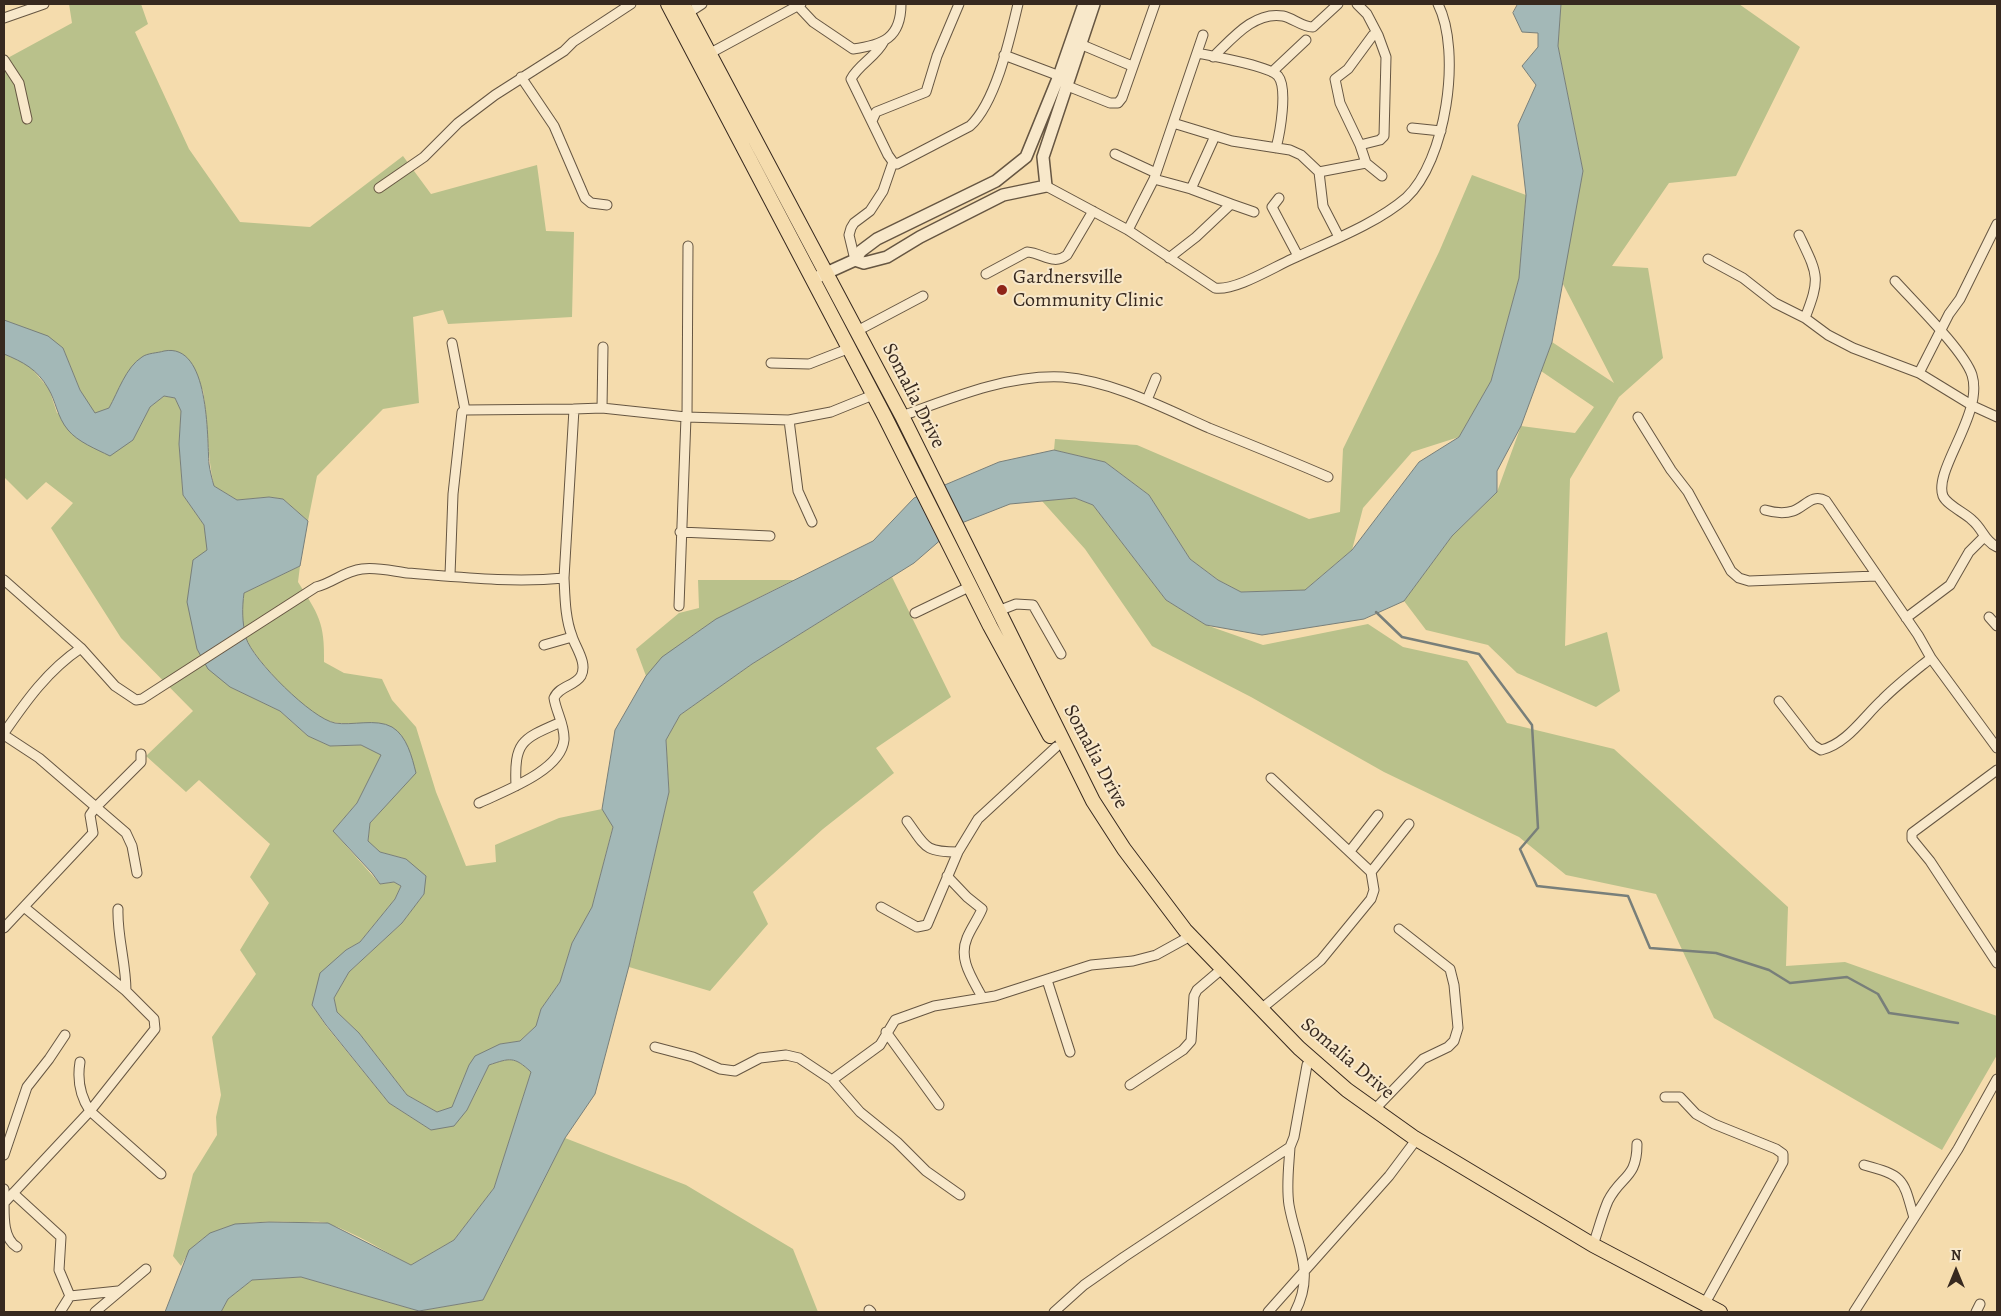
<!DOCTYPE html>
<style>
body{margin:0}
#map{position:relative;width:2001px;height:1316px;overflow:hidden;background:#f5dcad;font-family:Alegreya,serif}
canvas{display:block}
.frame{position:absolute;inset:0;border:5px solid #37291f;pointer-events:none}
.north{position:absolute;left:1931px;top:1246px;width:50px;height:50px;-webkit-text-stroke:4px #f8e8ca;paint-order:stroke;rotate:0deg;font-size:14px;font-weight:700;line-height:20px;text-align:center;color:#37291f}
.north::after{content:'';display:block;margin:auto;width:18px;height:22px;background:#37291f;clip-path:polygon(50% 0,100% 100%,50% 72%,0 100%)}
</style>
<div id="map">
<canvas width="2001" height="1316"></canvas>
<div class="frame"></div>
<div class="north">N</div>
</div>
<script>
const c = document.querySelector('canvas').getContext('2d');
c.lineJoin = 'round';
function fillPath(path, color) { c.fillStyle = color; c.fill(path, 'evenodd'); }
function trace(path, color, width, dash) { c.strokeStyle = color; c.lineWidth = width; c.lineCap = dash ? 'butt' : 'round'; c.setLineDash(dash || []); c.stroke(path); }
function label(font, color, halo, rows, align = 'center') {
  c.font = font + ' Alegreya,serif'; c.lineWidth = 4; c.setLineDash([]); c.textBaseline = 'middle'; c.strokeStyle = halo; c.fillStyle = color; for (const [text, x, y, turn = 0] of rows) {
    c.save(); c.translate(x, y); c.rotate((+turn || 0) * Math.PI / 180); c.textAlign = isNaN(turn) ? turn : align; if (halo) c.strokeText(text, 0, 0); c.fillText(text, 0, 0); c.restore();
  }
}
fillPath(new Path2D(`
 M69,4H141L148,24L135,32L189,149L240,222L310,227L403,156L431,194L537,165L546,231L574,232L572,317L448,324L443,310L413,317L419,403L383,409L317,476L308,521L283,499L269,497L237,500L214,486C207,455 208,422 203,390L129,371L109,408L94,414L80,390L63,348L30,330L4,320V60L72,23Z
 M1561,4H1739L1800,47L1736,176L1669,183L1612,266L1648,268L1663,358L1619,397L1570,479L1565,646L1607,632L1620,691L1596,707L1517,673L1488,645L1426,630L1404,601L1452,536L1497,492L1521,426L1575,433L1594,407L1541,371L1552,342L1614,383L1563,284L1568,243L1583,171L1558,46Z
 M1472,175L1526,195L1519,278L1491,381L1459,437L1412,452L1363,508L1352,550L1305,590L1241,592L1218,580L1190,559L1149,495L1105,462L1054,450L1055,439L1137,445L1309,519L1340,512L1343,449L1439,252Z
 M4,354L27,363L49,389L57,413L133,440L150,407L164,396L175,398L181,411L179,444L183,495L204,525L230,687L280,711L308,736L330,746L361,745L382,755L357,803L333,831L380,884L394,882L401,886L395,899L360,942L346,950L312,1005L326,1026L389,1103L431,1130L467,1110L489,1065C510,1058 514,1056 531,1072L494,1188L454,1240L411,1265C385,1252 356,1233 329,1224C319,1220 305,1223 294,1222C250,1221 203,1220 181,1266L173,1256L193,1174L217,1135L216,1117L221,1095L212,1037L256,974L240,950L269,903L250,877L270,844L199,780L186,792L146,756L193,711L121,638L51,528L73,503L46,482L27,500L4,477Z
 M1075,498L1093,505L1166,600L1206,625L1263,645L1368,624L1403,647L1467,661L1507,723L1614,749L1788,907L1786,966L1845,962L1997,1016V1055L1942,1150L1714,1018L1656,894L1566,875L1519,837L1384,772L1251,697L1152,646L1085,549L1042,501Z
 M300,566L298,582C318,614 325,622 324,662L344,673L382,679L392,700L416,727L436,792L466,866L496,862L495,845L559,818L602,809L613,826L592,907L572,943L560,982L541,1009L536,1026L520,1041L500,1044L469,1065L452,1108L437,1112L407,1095L359,1033L337,1012L334,998L349,972L402,923L424,894L406,859L380,852L368,842L370,823L415,773L371,723C354,723 334,726 318,717C301,708 252,656 246,638C241,623 242,608 244,593Z
 M892,577L951,697L876,748L894,773L823,829L753,892L768,924L710,991L629,967L669,792L666,740L680,715L752,664Z
 M698,580H794C741,606 686,631 646,676L636,649L679,613L699,608Z
 M565,1138L686,1185L793,1249L818,1312H221L228,1299L252,1280L301,1277L419,1311L483,1300Z`), '#b9c18b');
const water = new Path2D(`
 M1518,4H1561L1558,46L1583,171L1552,342L1521,426L1497,471V492L1452,536L1404,601L1364,619L1262,635L1206,625L1166,600L1093,505L1075,498L1010,504L959,524L914,563L752,664L680,715L666,740L669,792L629,966L595,1094L565,1138L483,1300L419,1311L301,1277L252,1280L228,1299L221,1312H165L189,1250L210,1233L235,1224L269,1222L328,1223L411,1265L454,1240L494,1188L531,1072C514,1056 510,1058 489,1065L467,1110L454,1126L431,1130L389,1103L326,1025L312,1005L320,973L346,950L360,942L395,899L401,886L394,882L380,884L372,873L333,831L357,803L381,755L361,745L330,746L308,736L280,711L230,687L208,669L197,649L187,602L193,560L207,550L204,525L183,495L179,444L181,411L175,398L164,396L150,407L133,440L110,456C96,449 78,442 68,430C57,417 56,401 48,388C37,369 23,362 4,354V320L48,336L63,348L80,390L95,413L109,408C118,392 126,367 142,357C147,353 158,353 164,351C210,342 207,438 209,464C210,471 212,479 214,486L237,500L269,497L283,499L308,521L300,566L244,593C242,608 242,622 246,638C253,660 312,719 335,723C352,726 376,718 392,727C407,736 412,757 416,773L370,823L368,841L380,852L406,859L426,876L424,894L402,923L349,972L334,998L337,1012L359,1033L407,1095L437,1112L452,1107L469,1065L475,1056L500,1044L520,1041L536,1026L541,1009L560,982L572,943L592,907L613,827L602,809L615,730L646,676L662,657L716,619L873,541L914,498L999,462L1054,450L1105,462L1149,495L1190,559L1218,580L1241,592L1305,590L1352,550L1419,462L1459,437L1491,381L1519,278L1526,195L1518,125L1536,85L1522,66L1538,47V33L1522,32L1513,13Z`);
fillPath(water, '#a3b8b7');
trace(water, '#787f7a', 1);
trace(new Path2D(`
 M1376,612L1402,637L1479,654L1532,725L1538,828L1520,849L1537,886L1628,896L1650,948L1716,953L1769,970L1790,983L1847,977L1878,994L1889,1013L1958,1023`), '#787f7a', 2.5);
const minor = new Path2D(`
 M1357,4L1367,14L1378,35
 M798,6L813,22L853,49C883,45 901,38 901,4
 M688,13L702,4
 M4,18L44,4
 M1373,35H1378L1386,57L1384,136L1380,140L1360,145L1340,103L1335,79L1348,69Z
 M884,41C876,57 859,64 851,79L888,155L893,162L897,164L970,126C996,102 1010,38 1018,4
 M1080,44L1132,66
 M1197,53C1212,56 1269,66 1278,76C1288,88 1280,133 1276,148
 M1004,55L1065,78
 M705,56L801,4
 M1213,57C1232,39 1254,11 1283,16C1293,18 1302,27 1313,27L1338,4
 M4,60L19,83L27,119
 M1272,72L1306,40
 M521,77L554,126L585,198L591,203L607,205
 M1065,85L1110,103H1118L1122,98L1155,4
 M872,121L876,112L926,92L937,56L959,4
 M1173,123L1232,141L1290,150L1301,155L1319,172
 M1412,128L1441,131
 M1360,145L1366,163
 M1115,154L1156,173
 M1154,179L1191,189L1231,204L1196,237L1169,258
 M1046,186L1128,230L1215,288C1235,291 1272,268 1292,259C1328,242 1376,224 1406,198C1446,161 1462,52 1438,4
 M379,188L424,157L458,123L495,95L564,51L573,42L631,4
 M1191,189L1215,136
 M1279,198L1272,207L1298,256
 M1231,204L1254,212
 M1128,230L1154,179L1203,35
 M1799,235C1818,275 1821,277 1805,318
 M1339,237L1323,206L1319,172L1366,163L1382,176
 M1708,259L1743,278L1775,303L1805,318L1828,335L1853,348L1919,373L1973,406L1997,417
 M855,260L849,235L851,228L854,223L870,211L883,191L893,162
 M986,274L1027,252C1043,253 1053,266 1067,255L1093,211
 M1895,281C1914,302 1964,351 1972,375C1984,414 1933,470 1943,496C1947,505 1965,513 1972,520C1983,529 1984,541 1997,547
 M857,331L923,296
 M452,343L465,410
 M771,363L809,364L850,348
 M1919,373L1949,314L1960,299L1997,224
 M1147,400L1156,378
 M602,408L603,347
 M902,416C951,398 1009,374 1063,377C1112,381 1164,408 1209,428C1249,444 1289,460 1328,477
 M687,417L688,246
 M1638,417L1671,470L1688,492L1731,571L1739,578L1749,581L1876,576
 M789,420L798,491L812,522
 M1765,510C1775,513 1784,514 1793,511C1805,507 1812,493 1826,501L1918,635L1931,658L1997,748
 M680,532L770,536
 M450,575L453,494L462,412L465,410L574,409
 M4,580L81,648L115,686L136,700L142,699L316,587C333,583 344,571 362,569C377,567 392,571 407,573C459,577 512,583 564,578L574,409L602,408L686,417L789,420L831,412L873,395
 M679,606L686,417
 M998,611L1016,604L1033,605L1061,654
 M915,613L971,586
 M1989,617L1997,626
 M1906,618L1950,585L1969,552L1984,537
 M544,645L572,637
 M1779,701L1813,745L1821,750C1847,744 1864,716 1883,699C1898,684 1915,671 1931,658
 M4,733C26,701 48,670 81,648
 M4,735L39,758L126,833L132,846L137,873
 M1997,770L1912,833V839L1930,861L1997,963
 M516,786C514,741 522,739 561,722
 M479,803C504,791 561,771 564,740C565,725 556,712 554,698C559,686 575,686 581,676C588,663 575,647 572,636C565,618 565,597 564,578
 M907,821C926,847 924,852 958,852
 M1350,851L1378,815
 M1371,872L1409,824
 M947,876L967,897L982,909C978,919 971,928 967,938C958,959 972,978 982,997
 M881,907L917,927L927,925L958,852L978,819L1056,747
 M118,909C117,936 126,963 126,991
 M4,928L93,833L90,815L95,808L141,762V754
 M1047,980L1070,1052
 M1261,1009L1321,960L1371,899L1374,890L1371,872L1271,778
 M886,1032L939,1105
 M655,1047L693,1057L720,1069L735,1071L760,1058L786,1055L799,1058L832,1080L860,1112L897,1142L926,1171L960,1195
 M80,1062C77,1080 80,1096 90,1111L161,1174
 M832,1080L880,1045L895,1020L934,1006L995,996L1091,965L1133,961L1156,955L1185,939
 M1130,1085L1183,1050L1191,1041L1194,996L1197,990L1217,973
 M1665,1097H1680L1696,1114L1714,1124L1776,1149L1783,1154V1162L1704,1305
 M1375,1109L1423,1059L1448,1047L1454,1041L1458,1028L1454,985L1450,969L1399,929
 M1290,1147C1289,1165 1286,1186 1289,1205C1296,1245 1316,1272 1295,1312
 M4,1155L27,1087L49,1059L65,1035
 M1864,1165C1905,1176 1903,1179 1914,1218
 M4,1189C5,1207 0,1237 17,1247
 M13,1193L61,1237L59,1270L70,1296L60,1312
 M4,1203L90,1111L155,1029L154,1019L126,991L24,907
 M1593,1245C1598,1231 1602,1215 1608,1201C1621,1175 1637,1179 1637,1144
 M70,1296L118,1291
 M869,1310L871,1312
 M95,1312L146,1269
 M1054,1312L1084,1285L1124,1257L1290,1147L1294,1137L1307,1065L1313,1059
 M1268,1312L1389,1176L1413,1144
 M1854,1312L1958,1149L1997,1079
 M1976,1312L1980,1304`);
const tertiary = new Path2D(`
 M855,260L864,263L887,257L920,237L1003,195L1046,186L1043,157L1094,4
 M813,279L855,260L861,251L877,239L996,181L1026,157L1059,76L1084,4`);
const primary = new Path2D(`
 M668,4L884,415L990,626L1050,736
 M683,4L902,416L1093,801L1124,849L1185,930L1299,1048L1347,1090L1413,1137L1593,1245L1720,1312`);
trace(minor, '#665642', 11);
trace(tertiary, '#665642', 14);
trace(primary, '#37291f', 16);
trace(minor, '#f8e8ca', 9);
trace(tertiary, '#f8e8ca', 11);
trace(primary, '#f5dcad', 14);
for (const [x, y, r, color] of [
 [1002,290,6,"#8f2418"]
]) { const dot = new Path2D(); dot.arc(x, y, r, 0, 2 * Math.PI); c.fillStyle = color; c.fill(dot); trace(dot, '#f8e8ca', 2); }
label('20px', '#37291f', '#f8e8ca', [
 ["Gardnersville",1013,278],
 ["Community Clinic",1013,301]
], 'left');
label('20px', '#37291f', '#f8e8ca', [
 ["Somalia Drive",913,396,63],
 ["Somalia Drive",1095,757,62],
 ["Somalia Drive",1347,1059,40]
]);
</script>
